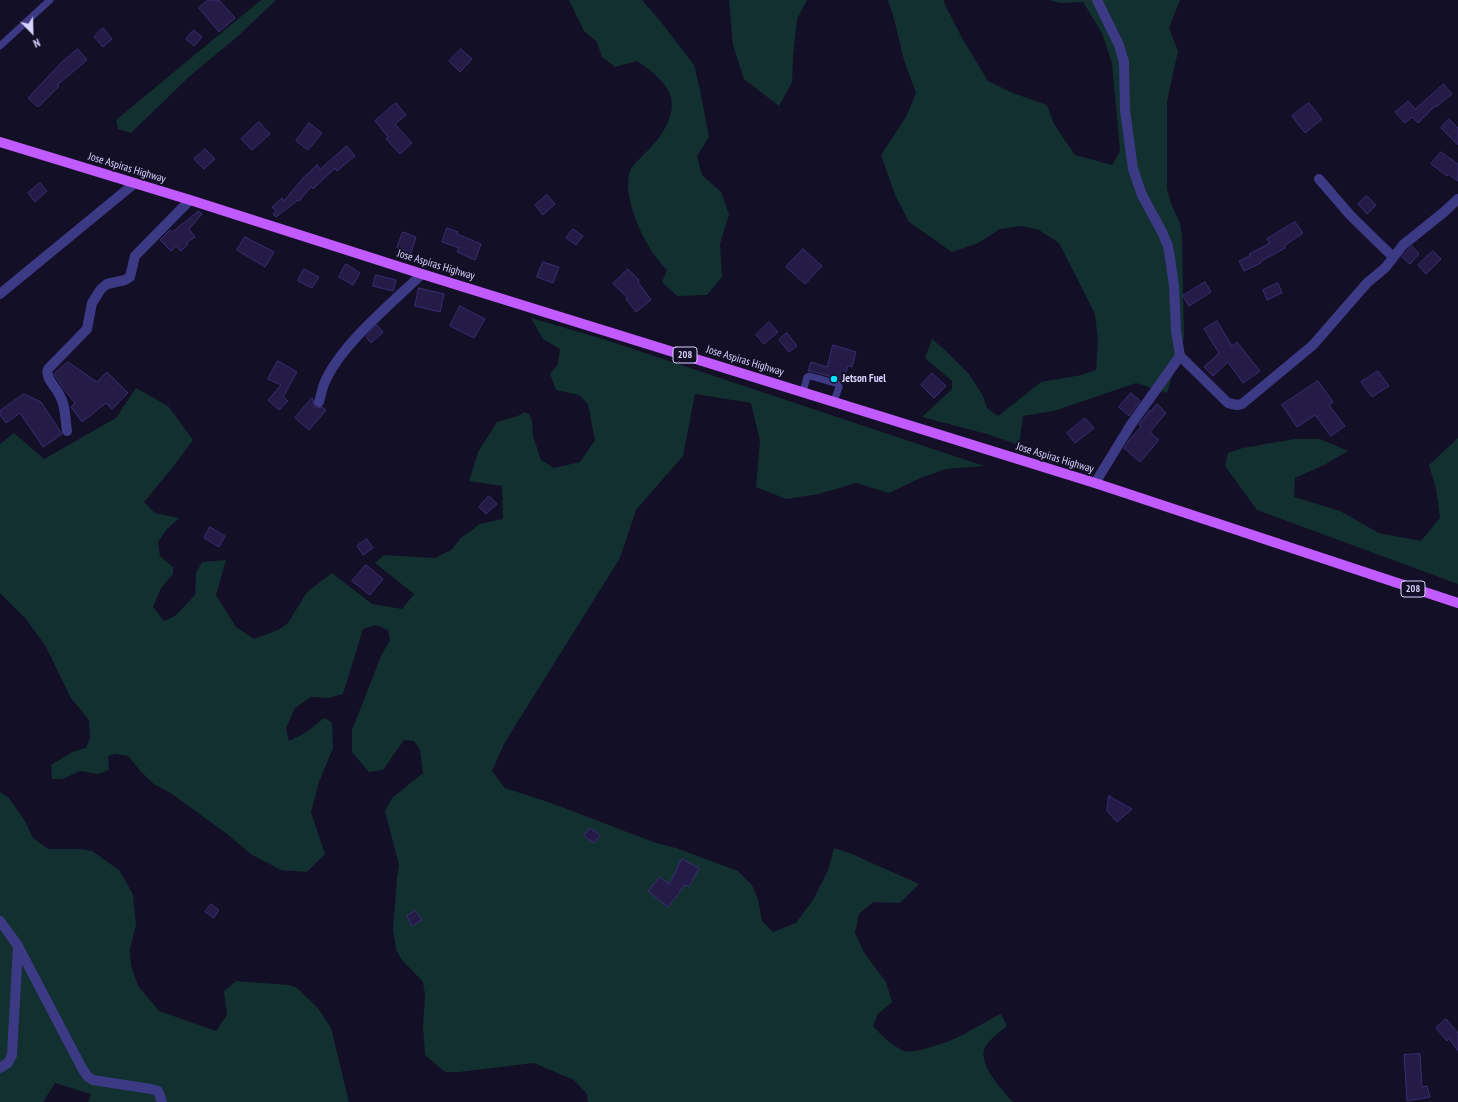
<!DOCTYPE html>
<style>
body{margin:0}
#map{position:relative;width:1458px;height:1102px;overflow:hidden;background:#130f26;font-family:"PT Sans Narrow",sans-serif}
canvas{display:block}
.north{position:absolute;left:12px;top:12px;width:40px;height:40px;-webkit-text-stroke:3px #130f26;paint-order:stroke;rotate:157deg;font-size:11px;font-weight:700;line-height:16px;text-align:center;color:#d9d4ff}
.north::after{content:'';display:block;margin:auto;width:14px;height:18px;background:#d9d4ff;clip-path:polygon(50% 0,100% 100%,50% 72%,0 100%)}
</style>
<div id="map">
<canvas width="1458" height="1102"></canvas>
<div class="north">N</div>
</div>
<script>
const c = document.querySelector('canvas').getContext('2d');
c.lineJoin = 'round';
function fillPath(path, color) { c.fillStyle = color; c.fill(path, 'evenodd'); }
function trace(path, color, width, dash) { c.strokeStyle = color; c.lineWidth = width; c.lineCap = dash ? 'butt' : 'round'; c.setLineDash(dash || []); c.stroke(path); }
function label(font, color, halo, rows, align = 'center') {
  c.font = font + ' "PT Sans Narrow",sans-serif'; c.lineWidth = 4; c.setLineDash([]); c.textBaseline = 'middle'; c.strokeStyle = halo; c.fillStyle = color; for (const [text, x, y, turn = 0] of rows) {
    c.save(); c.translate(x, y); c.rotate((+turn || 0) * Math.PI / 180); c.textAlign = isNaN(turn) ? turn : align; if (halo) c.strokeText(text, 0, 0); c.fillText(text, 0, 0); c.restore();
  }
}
fillPath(new Path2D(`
 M261,0H276L237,37L191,75L131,133L118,129L116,120Z
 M569,0H642L661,22L694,65L700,90L709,137L697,156L702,175L721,192L729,214L720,244L722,277L707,295L677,296L662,282L667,270C663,266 659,261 655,256C641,236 622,196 630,171C632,165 646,153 650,148C664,134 679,110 668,90C661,78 649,69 637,61L615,67L602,57L597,42L584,31Z
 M729,0H807L797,19L793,56L792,82L779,106L744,79L733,45Z
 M888,0H944L945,5L962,38L988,81L1013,93L1047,105L1054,124L1075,155L1112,165L1120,151L1112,63L1102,33L1083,2L1060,3L1049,0H1180L1169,28L1178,51L1167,101V189L1172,206L1180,223L1182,236L1184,337L1167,393L1136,383L1054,411L1023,416L1019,445L987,434L922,417L952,389V381L925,358L932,339L946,351L969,374L983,396L987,408L998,416L1041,382L1082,375L1096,370L1098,341L1095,314L1059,243L1039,230L1021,226L1000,229L978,243L952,252L909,222L895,195L881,155L906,117L916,93L904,60L894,19Z
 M531,318L603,339L984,466L946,469L918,479L889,493L856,483L819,494L786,499L756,487L760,441L751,403L695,394L683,456L636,510L620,558L505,742L492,771L505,788L551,803L656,843L676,848L738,871L752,885L758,899L762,921L773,932L796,923L813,900L828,870L834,848L852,854L919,884L900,903L873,902L859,914L855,933L865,954L886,982L892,1002L878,1014L873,1026C881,1035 892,1046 904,1051C912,1054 946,1043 954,1039C970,1032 985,1021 1001,1014L1007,1026C1000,1032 991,1038 986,1046C975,1062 1003,1091 1013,1102H588L587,1094L574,1080L534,1063L459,1072H445L425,1055L423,1026L425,995L423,982L401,959L396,949L393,929L397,877L399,865L385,811L392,798L423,773L420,750L414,741L404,740L383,770L369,772L352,752V730L381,656L390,640L388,630L376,625L363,629L343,694L328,698L311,697L295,708L286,728L289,741L305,733L324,718L332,722L333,748L319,782L311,812L325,854L307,872L281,870L252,855L227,834L172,794L154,784L141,772L128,756L115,754L108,756L109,770L98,774L80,771L63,779H52L51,765L72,752L86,748L90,738L89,720L71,698L45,645L26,619L0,593V444L14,433L44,459L116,418L136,388L168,406L193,440L173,467L144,502L155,513L179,518L166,530L158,542L160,556L173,567V574L161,588L153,607L164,621L175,616L195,595L196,573L202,562L226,560L216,595L236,627L254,639L278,630L288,623L307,592L332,573L372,604L402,609L414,594L375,563L384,555L435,558L451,550L461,538L480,524L503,519L502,486L469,481L478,452L497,422L518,416L524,412L529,414L532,420L533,436L541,460L554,468L580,462L595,440L588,404L579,395L556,390L550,374L558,364L560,349L543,339Z
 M1320,439L1348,451L1324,465L1295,478L1294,497L1340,511L1379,533L1421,541L1440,518L1436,489L1429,465L1458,438V584L1257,510L1225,466L1228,453L1243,448L1294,439Z
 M0,792L8,797L25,821L33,838L48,849H80L92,851L119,870L133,894L136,925L130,949L131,965L138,986L159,1011L216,1031L227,1015L224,991L236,981L289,985L297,988L318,1008L331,1028L349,1102H88L91,1094L55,1083L43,1102H0Z`), '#12302f');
const building = new Path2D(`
 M208,0H219L235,18L219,32L199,8Z
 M103,28L112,39L103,47L94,37Z
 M194,30L202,37L194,46L186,39Z
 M78,49L87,60L57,85L59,86L38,107L28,98L61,63Z
 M461,49L472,59L460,72L449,61Z
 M1444,84L1452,94L1436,107L1435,106L1418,123L1412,117L1405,123L1395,112L1408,101L1415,109Z
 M396,103L406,115L395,124L412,143L400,154L386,139L388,137L375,121Z
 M1309,103L1322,119L1305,133L1292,116Z
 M1449,119L1458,128V145L1441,128Z
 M259,122L270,134L252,150L241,139Z
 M309,123L322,133L308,150L296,141Z
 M347,146L355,156L337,171L335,168L313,189L311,187L299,201L298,200L276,217L273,214L276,211L272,207L282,198L284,201L303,178L317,165L320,169Z
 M205,149L215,159L204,169L194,159Z
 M1441,152L1458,164V181L1448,174L1447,176L1431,164Z
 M40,183L47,191L35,202L28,193Z
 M547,195L555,204L543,215L535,205Z
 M1367,196L1376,205L1367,214L1358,204Z
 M199,211L202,214L189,229L195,237L186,243L188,244L181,251L176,246L171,251L160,240L170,230L172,232Z
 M1295,222L1303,233L1284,246L1285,248L1260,262L1261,263L1244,271L1239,261L1250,256L1249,254L1270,243L1267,239Z
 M447,228L458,232L457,234L481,244L475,260L457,252L459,248L442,242Z
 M573,229L583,236L576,245L566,238Z
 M403,232L416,237L411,253L397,248Z
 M245,237L274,252L265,267L237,250Z
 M1412,246L1419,254L1410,264L1402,257Z
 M803,249L822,266L805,284L786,267Z
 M1433,251L1441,259L1426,274L1418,265Z
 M543,262L559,267L553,283L537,277Z
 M346,264L360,273L353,285L339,277Z
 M304,269L319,277L312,288L298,281Z
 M628,269L639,280L638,282L651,300L636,312L626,299L628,298L613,284Z
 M376,275L396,280L393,291L373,286Z
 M1205,282L1211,292L1189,306L1183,296Z
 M1278,283L1282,293L1267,300L1263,290Z
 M419,288L444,294L440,312L415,306Z
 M460,306L485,319L474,338L450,326Z
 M1217,321L1232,346L1237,342L1260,371L1243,383L1228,362L1213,376L1204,367L1219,353L1204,329Z
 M769,322L778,332L764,344L756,335Z
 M377,325L383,332L371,343L366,337Z
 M787,333L797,346L789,352L779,340Z
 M833,345L856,352L852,367L848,366L843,382L839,379L811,371H808L811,362L827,367Z
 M278,361L297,372L283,397L288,401L279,410L268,400L281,385L268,379Z
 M68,362L97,382L107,372L128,393L112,409L106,403L82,422L71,407L75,403L63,388L54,374Z
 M1378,371L1389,386L1372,397L1361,382Z
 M932,373L946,386L934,398L921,385Z
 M1318,381L1333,402L1329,405L1345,426L1331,436L1315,415L1297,427L1282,405Z
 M1131,393L1140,401L1129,416L1119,407Z
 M24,394L41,402L60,431L62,434L43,447L20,413L6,423L0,415V411Z
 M312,398L315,407L317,408L322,407L326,410L309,430L295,418Z
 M1157,404L1166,413L1150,432L1159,440L1140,462L1124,448L1129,440L1141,427L1139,425L1150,410L1151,411Z
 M1085,418L1094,428L1075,443L1067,433Z
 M489,496L497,504L486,514L479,507Z
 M210,527L225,536L219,547L204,538Z
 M367,539L373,548L363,555L357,546Z
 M366,565L383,579L370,595L352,581Z
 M1109,796L1132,809L1117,822L1107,811Z
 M590,828L600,835L594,843L584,836Z
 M682,859L699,868L689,887L685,885L668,907L648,891L660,877L669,884Z
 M211,904L219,910L214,918L205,912Z
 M416,911L422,920L412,926L407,916Z
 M1446,1019L1458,1033V1051L1449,1038L1447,1041L1436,1028Z
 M1420,1054L1422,1087L1427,1086L1430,1097L1407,1101L1404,1055Z`);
fillPath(building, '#241b47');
trace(building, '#3b2d73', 1);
trace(new Path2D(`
 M0,46L50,0
 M803,392L807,377L810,376L838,384L839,387L834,401`), '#3d3a85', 7);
trace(new Path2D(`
 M1097,0L1119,45L1124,62L1125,110L1133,169L1142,195L1162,232L1168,246L1170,258L1174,286L1176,331L1180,356L1228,403L1237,405L1242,404L1313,345L1367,283L1385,268L1403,245L1444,212L1458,199
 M1319,179L1351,216L1393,257
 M0,294L135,183
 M319,402C321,396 322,389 324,384C340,345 392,303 422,274
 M67,431C65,419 66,405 59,394C55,386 45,378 48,369L87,329L92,303L101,289L107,284L125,280L130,277L135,256L190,200
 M1095,483L1130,426L1180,356
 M0,921L18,946L83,1070L88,1077L93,1080L151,1089L158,1091L162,1102
 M0,1068L8,1063L12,1055L18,946`), '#3d3a85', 10);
trace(new Path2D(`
 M0,142L190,200L422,274L1095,483L1458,603`), '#c25bff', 10);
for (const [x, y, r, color] of [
 [834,379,4,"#00e5ff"]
]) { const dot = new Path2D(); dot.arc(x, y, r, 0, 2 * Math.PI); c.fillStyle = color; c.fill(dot); trace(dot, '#130f26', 1.5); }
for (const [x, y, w] of [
 [685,355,24],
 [1413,589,24]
]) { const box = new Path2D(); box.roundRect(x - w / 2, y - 8, w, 16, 3); c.fillStyle = '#130f26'; c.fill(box); trace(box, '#d9d4ff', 1); }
label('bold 10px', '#d9d4ff', null, [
 ["208",685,355],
 ["208",1413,589]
]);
label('11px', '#d9d4ff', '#130f26', [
 ["Jose Aspiras Highway",127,168,17],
 ["Jose Aspiras Highway",436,265,17],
 ["Jose Aspiras Highway",745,361,17],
 ["Jose Aspiras Highway",1055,458,17]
]);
label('bold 11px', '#d9d4ff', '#130f26', [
 ["Jetson Fuel",842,379]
], 'left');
</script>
